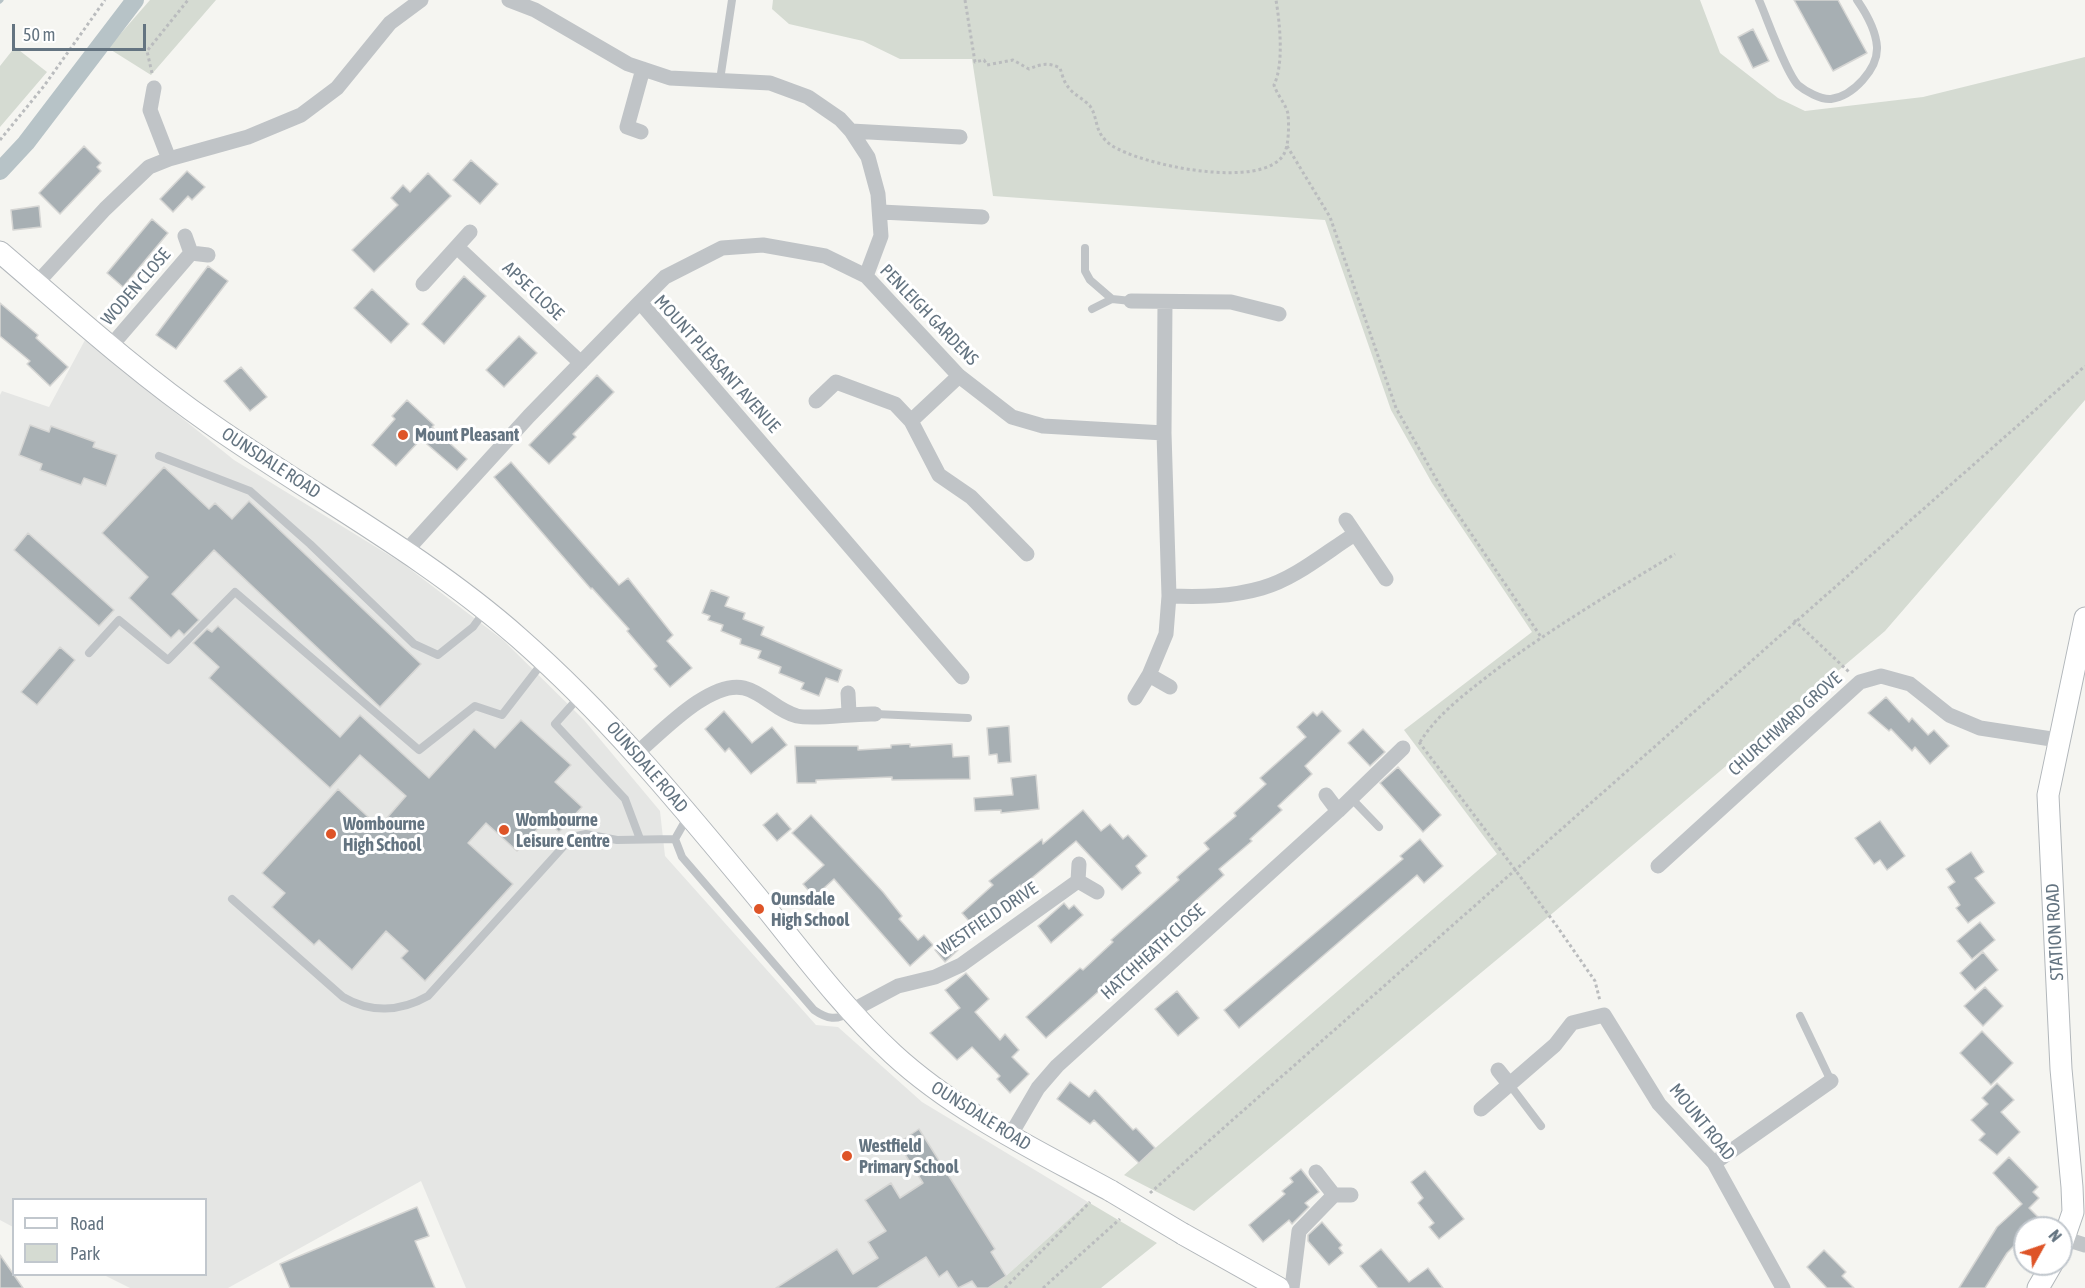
<!DOCTYPE html>
<style>
body{margin:0}
#map{position:relative;width:2085px;height:1288px;overflow:hidden;background:#f5f5f1;font-family:"Asap Condensed",sans-serif}
canvas{display:block}
.legend{position:absolute;left:12px;top:1198px;width:195px;height:78px;box-sizing:border-box;background:#fff;border:2px solid #c1c7cd;margin:0;padding:8px 10px;list-style:none;font-size:18px;color:#647481}
.legend li{display:flex;align-items:center;gap:12px;height:30px}
.legend b{width:30px;border:2px solid #c1c7cd}
.north{position:absolute;left:2013px;top:1216px;width:60px;height:60px;box-sizing:border-box;background:#fff;border:2px solid #c1c7cd;border-radius:50%;rotate:50deg;font-size:16px;font-weight:700;line-height:24px;text-align:center;color:#647481}
.north::after{content:'';display:block;margin:auto;width:21px;height:27px;background:#de5427;clip-path:polygon(50% 0,100% 100%,50% 72%,0 100%)}
.scale{position:absolute;left:12px;top:24px;width:134px;height:27px;box-sizing:border-box;border:3px solid #647481;border-top:0;padding-left:8px;font-size:18px;line-height:21px;white-space:nowrap;color:#647481;-webkit-text-stroke:4px #fff;paint-order:stroke}
</style>
<div id="map">
<canvas width="2085" height="1288"></canvas>
<ul class="legend">
<li><b style="height:8px;background:#fff"></b>Road</li>
<li><b style="height:16px;background:#d5dbd2"></b>Park</li>
</ul>
<div class="north">N</div>
<div class="scale">50 m</div>
</div>
<script>
const c = document.querySelector('canvas').getContext('2d');
c.lineJoin = 'round';
function fillPath(path, color) { c.fillStyle = color; c.fill(path, 'evenodd'); }
function trace(path, color, width, dash) { c.strokeStyle = color; c.lineWidth = width; c.lineCap = dash ? 'butt' : 'round'; c.setLineDash(dash || []); c.stroke(path); }
function label(font, color, halo, rows, align = 'center') {
  c.font = font + ' "Asap Condensed",sans-serif'; c.lineWidth = 6; c.setLineDash([]); c.textBaseline = 'middle'; c.strokeStyle = halo; c.fillStyle = color; for (const [text, x, y, turn = 0] of rows) {
    c.save(); c.translate(x, y); c.rotate((+turn || 0) * Math.PI / 180); c.textAlign = isNaN(turn) ? turn : align; if (halo) c.strokeText(text, 0, 0); c.fillText(text, 0, 0); c.restore();
  }
}
fillPath(new Path2D(`
 M85,340L234,460L402,563L503,640L584,720L660,811L665,856L816,1025L838,1027L922,1102L1088,1202L1006,1276L988,1288H466L421,1181L228,1288H130L104,1275L206,1274V1200H14L13,1227L0,1220V395L2,391L49,407Z`), '#e5e6e4');
fillPath(new Path2D(`
 M150,0H216L151,75L108,48Z
 M773,0H1700L1720,53L1778,98L1805,111L1923,97L2085,57V400L1885,631L1547,918L1194,1211L1124,1175L1497,854L1404,730L1532,632L1432,483L1391,410L1325,220L993,196L972,59H900L863,41L789,24L772,9Z
 M15,47L47,72L0,127V66Z
 M1088,1202L1157,1243L1101,1288H988L1006,1276Z`), '#d5dbd2');
trace(new Path2D(`
 M0,1L1,0`), '#b7c3c7', 5);
trace(new Path2D(`
 M0,171L26,143L135,0`), '#b7c3c7', 18);
const building = new Path2D(`
 M1794,0H1838L1867,53L1833,71Z
 M1753,29L1769,61L1753,68L1738,37Z
 M84,146L101,163L97,167L101,171L60,214L39,193Z
 M471,160L498,184L480,204L453,180Z
 M187,171L205,187L192,200L188,196L173,212L160,199Z
 M428,173L451,196L374,272L352,250L398,205L391,198L403,185L410,192Z
 M39,206L41,227L13,230L11,210Z
 M152,219L168,233L123,287L107,273Z
 M208,266L228,281L176,349L156,335Z
 M464,276L486,296L444,344L422,324Z
 M372,289L409,324L391,343L354,308Z
 M0,303L38,335L36,338L68,367L50,386L27,364L30,361L0,336Z
 M519,336L537,353L504,387L486,370Z
 M241,367L267,397L250,411L224,381Z
 M597,375L614,392L573,434L576,437L549,464L529,445Z
 M407,400L434,425L432,427L467,459L457,470L421,439L396,466L372,445L395,419L392,416Z
 M30,425L49,432L51,426L95,442L93,447L117,455L106,486L84,478L81,485L40,470L42,464L19,455Z
 M511,462L619,585L628,578L673,635L667,641L692,668L670,687L654,669L657,666L627,631L629,629L592,588L591,589L494,477Z
 M164,467L209,509L215,503L232,519L249,501L421,664L380,707L214,550L172,594L199,620L184,635L179,630L171,638L129,598L148,577L102,533Z
 M28,533L114,610L99,626L14,550Z
 M711,590L729,597L725,606L745,613L743,619L764,627L761,635L842,670L838,682L826,678L819,696L801,689L804,683L779,673L781,667L758,658L761,651L740,644L741,639L721,631L723,625L708,620L710,616L702,613Z
 M218,626L340,737L360,715L429,778L474,729L495,748L521,720L571,765L555,782L582,807L559,832L546,820L517,851L486,823L468,843L513,884L425,981L401,958L408,951L386,931L352,970L319,940L314,945L272,907L285,893L262,873L338,789L379,827L406,796L360,755L330,788L209,678L219,667L193,643L207,629L212,632Z
 M60,647L75,660L37,705L21,692Z
 M1886,697L1909,722L1912,718L1928,735L1934,730L1949,746L1930,764L1915,747L1912,751L1891,729L1889,731L1868,713Z
 M724,711L752,743L772,727L787,745L751,774L729,748L725,752L705,729Z
 M1322,711L1341,731L1305,766L1312,774L1278,806L1282,810L1250,839L1252,841L1219,869L1224,875L1193,903L1195,906L1046,1038L1026,1017L1080,968L1083,970L1113,942L1111,940L1179,880L1177,877L1209,849L1204,843L1236,816L1234,813L1266,784L1260,778L1306,737L1297,727L1313,712L1317,716Z
 M1009,726L1011,762L998,763L997,754L989,755L987,728Z
 M1363,729L1385,752L1370,766L1348,743Z
 M910,744V747L952,744L953,757L969,756L970,779L892,780V777L816,780V783H797L795,746H858V750L891,748V745Z
 M1398,767L1441,815L1423,832L1380,783Z
 M1036,775L1039,809L1001,813V810L975,811L974,798L1013,795L1011,778Z
 M1083,810L1101,831L1110,824L1123,839L1128,835L1147,856L1136,866L1141,873L1122,890L1076,841L1021,887L1020,885L976,929L962,913L993,885L989,881L1042,839L1043,844Z
 M777,813L791,829L777,841L763,825Z
 M811,815L883,892L902,916L899,919L918,940L924,935L933,945L910,966L834,879L814,897L803,884L824,865L792,833Z
 M1880,821L1905,856L1887,870L1880,860L1874,864L1855,838Z
 M1420,839L1443,866L1424,883L1417,875L1239,1028L1224,1010L1403,859L1400,856Z
 M1971,852L1984,872L1975,878L1995,903L1968,923L1956,908L1960,905L1948,887L1955,882L1946,869Z
 M1064,903L1069,909L1074,905L1083,915L1051,943L1038,926Z
 M1980,922L1995,940L1972,959L1957,941Z
 M948,939L958,950L945,962L935,950Z
 M1983,952L1998,970L1975,990L1960,973Z
 M966,973L989,999L975,1012L1000,1040L1005,1034L1019,1050L1012,1057L1029,1074L1010,1093L997,1079L1000,1076L972,1047L957,1060L930,1033L960,1008L945,990Z
 M1985,987L2003,1006L1983,1026L1964,1006Z
 M1177,991L1199,1018L1178,1036L1155,1009Z
 M1982,1031L2013,1063L1991,1085L1960,1053Z
 M1070,1082L1089,1097L1095,1090L1133,1130L1136,1128L1155,1148L1139,1163L1094,1120L1090,1124L1057,1099Z
 M1997,1083L2014,1100L2001,1112L2020,1132L1997,1155L1979,1140L1985,1134L1971,1120L1988,1104L1982,1098Z
 M919,1129L995,1249L991,1252L1006,1276L988,1288H977L972,1281L958,1288L947,1271L939,1277L926,1257L877,1288H776L837,1249L853,1274L878,1258L868,1242L886,1231L865,1200L891,1183L900,1198L923,1183L898,1143Z
 M2009,1157L2038,1187L2033,1192L2039,1198L2029,1208L2041,1220L2033,1228H2025V1235L2007,1253L1985,1288H1959L1997,1227L2022,1204L1993,1173Z
 M1301,1169L1319,1192L1305,1203L1309,1207L1292,1224L1289,1220L1263,1242L1249,1225L1285,1194L1282,1191L1293,1182L1290,1178Z
 M1425,1171L1464,1219L1439,1239L1429,1227L1434,1223L1418,1203L1423,1198L1411,1182Z
 M417,1207L429,1236L415,1241L435,1288H290L280,1264Z
 M1322,1222L1342,1245L1339,1248L1343,1253L1329,1265L1308,1241V1235Z
 M1381,1249L1409,1282L1428,1268L1443,1288H1378L1360,1266Z
 M1824,1250L1846,1272L1842,1276L1854,1288H1827L1807,1267Z
 M0,1255L23,1288H0Z`);
fillPath(building, '#a7afb3');
trace(building, '#d6d6d4', 1.5);
const secondary = new Path2D(`
 M0,252C69,311 136,372 211,424C314,496 425,555 519,638C610,718 681,805 758,898C801,951 843,1008 893,1054C956,1112 1036,1150 1111,1191
 M1183,1234L1279,1288
 M2061,1247L2073,1212L2072,1187L2061,1069L2048,795L2085,618
 M2038,1288L2052,1264`);
trace(secondary, '#b2b7bb', 23);
trace(new Path2D(`
 M965,0L975,62L984,60L987,65L1013,60L1029,69C1041,64 1048,62 1060,68C1062,74 1064,83 1069,88C1074,95 1084,99 1090,106C1099,119 1093,132 1111,145C1140,165 1263,191 1284,154C1289,145 1289,125 1288,114C1286,104 1277,95 1274,85C1284,64 1280,24 1276,0
 M152,73L147,51L188,0
 M0,140L44,86L105,0
 M1287,146L1330,217L1396,408L1447,498L1541,637
 M1794,620L1849,672
 M1419,742L1499,848
 M1420,742C1438,713 1470,690 1497,669C1554,627 1614,591 1675,554
 M1556,925L1595,981L1600,1001
 M1150,1193L2085,366
 M1005,1288L1090,1202
 M1043,1288L1120,1219`), '#babcbe', 3, [3, 3]);
trace(new Path2D(`
 M1759,0C1767,18 1786,73 1798,85C1805,91 1821,100 1831,99C1853,96 1878,69 1877,47C1876,31 1866,13 1857,0
 M720,80L732,0
 M1085,248V271L1090,280L1112,299L1131,301
 M1092,309L1112,299
 M159,456L250,491L310,544L414,644L438,655L473,627L484,612
 M89,653L119,620L168,660L235,592L419,750L475,706L502,715L543,662
 M580,696L555,724L625,799L640,839
 M875,714L968,718
 M1351,798L1379,827
 M688,816L675,839L682,857L814,1010C827,1019 837,1021 850,1012
 M232,899L343,997C370,1013 400,1012 428,996L572,837L586,834L617,840L675,839
 M1800,1016L1831,1081
 M1510,1085L1541,1126`), '#c0c4c7', 8);
trace(new Path2D(`
 M509,0L535,10L628,64L670,78L770,83L808,97L840,119L851,131L868,157L878,194L881,236L866,276
 M154,88L150,110L169,159
 M851,131L960,137
 M641,132L627,127L643,69
 M881,212L982,217
 M185,236L191,253L208,255
 M457,247L581,363
 M37,283L105,209L149,167L169,159L248,137L301,115L337,88L390,23L421,0
 M423,284L470,232
 M1131,301L1231,302L1279,314
 M640,302L665,277L722,248L763,245L825,256L866,276L959,376L1012,417L1043,426L1164,433
 M110,347L191,253
 M816,401L836,382L895,404L911,421L939,475L971,497L1027,554
 M911,421L959,376
 M1346,520L1386,579
 M407,550L529,416L640,302L962,677
 M1169,596C1200,597 1231,597 1262,588C1295,579 1326,552 1355,534
 M1149,675L1170,687
 M848,693L849,713
 M1135,698L1149,675L1166,634L1169,596L1164,433L1165,302
 M637,753C662,732 710,680 744,688C764,693 777,711 797,716C817,720 852,713 875,714
 M1326,795L1338,811
 M1079,864L1078,881L1097,892
 M1658,866L1860,682L1881,676L1910,684L1949,715L1980,728L2058,740
 M851,1011L898,986L935,977L961,965L1078,881
 M1498,1070L1510,1085
 M1481,1109L1555,1045L1572,1023L1604,1015L1659,1104L1714,1163L1783,1288
 M1010,1136L1038,1088L1057,1066L1338,811L1403,748
 M1714,1163L1831,1081
 M1316,1172L1334,1195H1351
 M2066,1239L2085,1245
 M1292,1288L1299,1231L1334,1195`), '#c0c4c7', 15);
trace(secondary, '#fff', 21);
const secondaryBridge = new Path2D(`
 M1111,1191L1183,1234`);
trace(secondaryBridge, '#b2b7bb', 23, []);
trace(new Path2D(`
 M1499,848L1556,925`), '#babcbe', 3, [3, 3]);
trace(secondaryBridge, '#fff', 21);
for (const [x, y, r, color] of [
 [403,435,6,"#de5427"],
 [504,830,6,"#de5427"],
 [331,834,6,"#de5427"],
 [759,909,6,"#de5427"],
 [847,1156,6,"#de5427"]
]) { const dot = new Path2D(); dot.arc(x, y, r, 0, 2 * Math.PI); c.fillStyle = color; c.fill(dot); trace(dot, '#fff', 2); }
label('18px', '#647481', '#fff', [
 ["WODEN CLOSE",136,287,-49],
 ["APSE CLOSE",533,291,43],
 ["PENLEIGH GARDENS",929,315,46],
 ["MOUNT PLEASANT AVENUE",717,364,48],
 ["OUNSDALE ROAD",271,463,33],
 ["CHURCHWARD GROVE",1785,724,-42],
 ["OUNSDALE ROAD",647,767,49],
 ["WESTFIELD DRIVE",988,919,-34],
 ["STATION ROAD",2055,932,-93],
 ["HATCHHEATH CLOSE",1153,952,-42],
 ["OUNSDALE ROAD",981,1116,32],
 ["MOUNT ROAD",1702,1122,51]
]);
label('bold 18px', '#647481', '#fff', [
 ["Mount Pleasant",415,435],
 ["Wombourne",516,820],
 ["Leisure Centre",516,841],
 ["Wombourne",343,824],
 ["High School",343,845],
 ["Ounsdale",771,899],
 ["High School",771,920],
 ["Westfield",859,1146],
 ["Primary School",859,1167]
], 'left');
</script>
